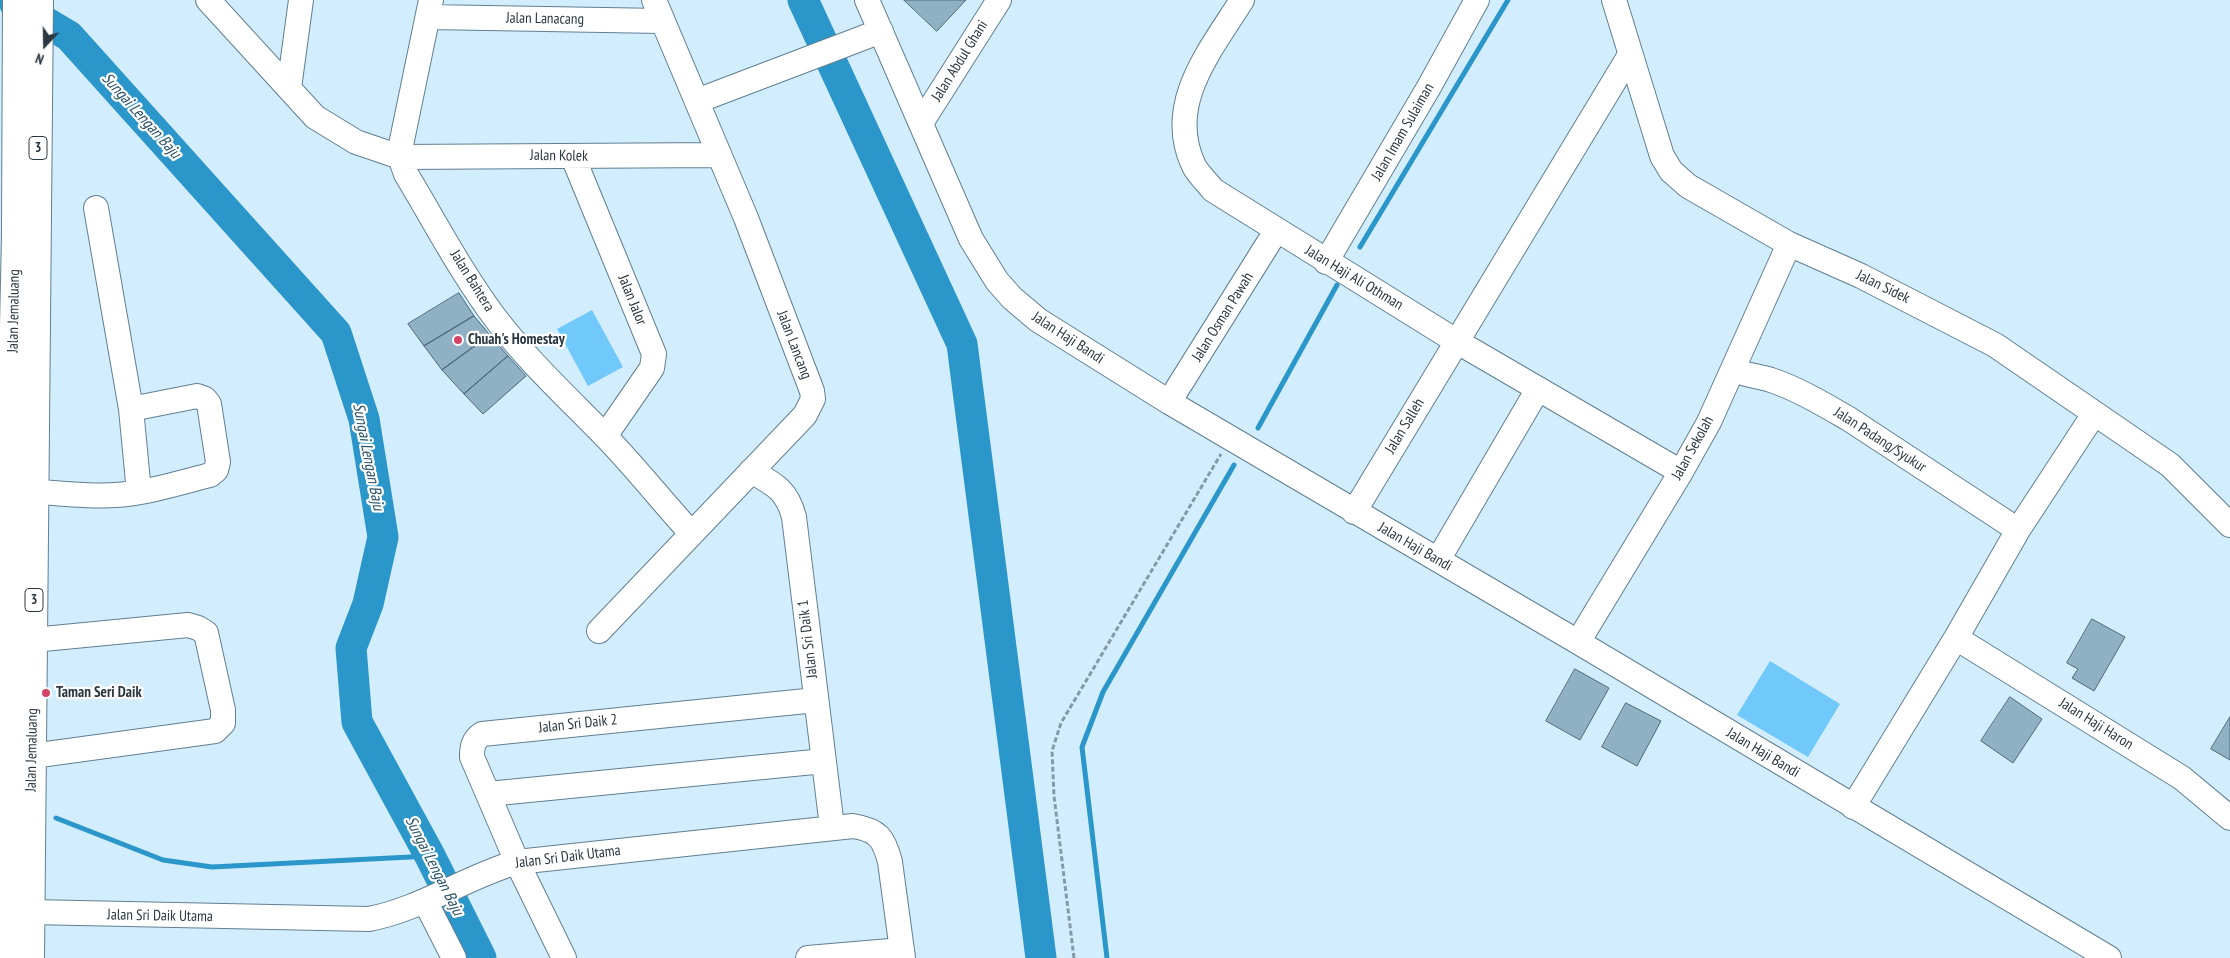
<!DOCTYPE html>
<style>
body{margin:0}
#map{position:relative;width:2230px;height:958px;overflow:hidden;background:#d2edfe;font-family:"PT Sans Narrow",sans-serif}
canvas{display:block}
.north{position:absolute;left:20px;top:20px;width:50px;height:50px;-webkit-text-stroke:4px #fff;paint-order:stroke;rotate:201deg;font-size:14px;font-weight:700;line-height:20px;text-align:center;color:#2a373f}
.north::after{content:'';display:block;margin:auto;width:18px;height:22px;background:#2a373f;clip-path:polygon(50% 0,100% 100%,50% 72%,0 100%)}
</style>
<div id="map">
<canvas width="2230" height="958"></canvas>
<div class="north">N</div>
</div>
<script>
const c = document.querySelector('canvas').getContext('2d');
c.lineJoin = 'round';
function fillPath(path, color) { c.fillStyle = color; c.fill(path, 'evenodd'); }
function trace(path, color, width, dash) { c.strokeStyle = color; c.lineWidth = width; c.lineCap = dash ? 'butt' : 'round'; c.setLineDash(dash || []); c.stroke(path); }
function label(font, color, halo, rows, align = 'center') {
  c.font = font + ' "PT Sans Narrow",sans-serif'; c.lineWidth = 4.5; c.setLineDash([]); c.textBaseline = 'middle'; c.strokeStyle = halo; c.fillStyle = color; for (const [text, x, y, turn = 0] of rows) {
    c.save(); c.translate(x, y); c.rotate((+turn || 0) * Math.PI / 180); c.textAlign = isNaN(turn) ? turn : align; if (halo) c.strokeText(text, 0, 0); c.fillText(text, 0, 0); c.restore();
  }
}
fillPath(new Path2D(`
 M592,310L623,367L588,386L557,329Z
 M1770,661L1840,704L1808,757L1737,715Z`), '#70c9fa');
trace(new Path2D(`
 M1360,247L1508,0
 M1258,428L1337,285
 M56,818L163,860L212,867L430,856
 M1107,958L1082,747L1103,692L1234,465`), '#2b96c9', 5);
trace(new Path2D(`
 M803,0L962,344L1041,958
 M15,4L69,36L336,333L364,419L383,537L368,604L351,648L357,722L430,856L481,958`), '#2b96c9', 31);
const building = new Path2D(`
 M904,0H966L937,31Z
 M459,293L474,316L424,346L408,324Z
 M474,316L490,335L442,370L424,346Z
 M490,335L508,356L464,394L442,370Z
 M508,356L526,376L483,414L464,394Z
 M2092,619L2125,637L2094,691L2072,678L2078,669L2067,663Z
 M1575,669L1609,688L1580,740L1546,721Z
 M2010,697L2042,719L2013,763L1981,741Z
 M1626,703L1661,721L1637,766L1602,747Z
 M2230,717V760L2211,749Z`);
fillPath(building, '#90b0c4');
trace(building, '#4c6a7c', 1);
const minor = new Path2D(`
 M208,0L315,117L356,142L400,157L718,155
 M431,0L401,145L400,157L406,174C435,222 462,274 496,319C529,362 568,398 605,436C635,467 662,501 691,533
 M867,0L971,239L997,281L1012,298L1038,320L1169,402L1578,642L2109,958
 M1242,0C1211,50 1164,104 1194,166C1198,174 1207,182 1213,190L1456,341L1681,472
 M1614,0L1662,156L1671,171L1688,186L1789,244L1861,276L1995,345L2170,465L2230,525
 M428,17L662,21
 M289,88L301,0
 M697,101L881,31
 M921,123L999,0
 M573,157L654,354L652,368L605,436
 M96,208L131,409L139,492
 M1326,262L1429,87L1477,0
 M1733,370C1745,375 1758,376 1771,380C1798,389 1823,404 1849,419L2018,530
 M1169,402L1276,231
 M751,471C774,484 787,490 794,517L832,827
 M35,492C62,493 89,497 116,495C147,493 179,483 210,475L216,470L218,462L209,404L205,399L197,396L131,409
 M1354,512L1630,55
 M1438,560L1538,389
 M599,631L805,415L813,399L812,391L746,218L654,0
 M1956,638L2182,778L2230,818
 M1578,642L1681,472L1709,422L1789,244
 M32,756L215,731L223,723V710L206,633L198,628L188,625L33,640
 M488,794L824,761
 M1853,807L1956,638L2018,530L2094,414
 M425,901L454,958
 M31,912L369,919C421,909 466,877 517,862L853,826C878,830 884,838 890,862L903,958
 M564,958L517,862L472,757C472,747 473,740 482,734L816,700
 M808,958L902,950`);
const highway = new Path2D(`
 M6,958L12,419L16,234L17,0
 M30,958L39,0`);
trace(minor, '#607f92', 26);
trace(highway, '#607f92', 30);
trace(new Path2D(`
 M1074,958L1054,796L1052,751L1061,723L1221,454`), '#859aa7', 3, [5, 2.5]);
trace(minor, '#fff', 24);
trace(highway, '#fff', 28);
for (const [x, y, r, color] of [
 [458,340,5,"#d44466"],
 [46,693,5,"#d44466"]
]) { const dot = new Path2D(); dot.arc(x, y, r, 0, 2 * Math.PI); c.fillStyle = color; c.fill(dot); trace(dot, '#fff', 2); }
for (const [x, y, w] of [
 [38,148,18],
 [34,600,18]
]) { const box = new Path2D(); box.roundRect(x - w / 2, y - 11.5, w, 23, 4); c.fillStyle = '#fff'; c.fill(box); trace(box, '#2a373f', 1); }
label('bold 14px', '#2a373f', null, [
 ["3",38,148],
 ["3",34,600]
]);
label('15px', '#2a373f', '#fff', [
 ["Jalan Lanacang",545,19,1],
 ["Jalan Abdul Ghani",960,61,-58],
 ["Jalan Imam Sulaiman",1403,132,-60],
 ["Jalan Kolek",559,156,1],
 ["Jalan Haji Ali Othman",1354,278,31],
 ["Jalan Bahtera",472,281,58],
 ["Jalan Sidek",1883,287,26],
 ["Jalan Jalor",632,300,68],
 ["Jalan Jemaluang",14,311,-89],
 ["Jalan Osman Pawah",1223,317,-58],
 ["Jalan Haji Bandi",1068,338,33],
 ["Jalan Lancang",794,345,69],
 ["Jalan Salleh",1405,426,-59],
 ["Jalan Padang/Syukur",1880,440,33],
 ["Jalan Sekolah",1693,448,-61],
 ["Jalan Haji Bandi",1415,547,30],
 ["Jalan Sri Daik 1",808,639,-97],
 ["Jalan Sri Daik 2",578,724,-6],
 ["Jalan Haji Haron",2096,724,32],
 ["Jalan Jemaluang",32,750,-89],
 ["Jalan Haji Bandi",1763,753,31],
 ["Jalan Sri Daik Utama",568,857,-7],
 ["Jalan Sri Daik Utama",160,916,1]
]);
label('bold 15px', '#2a373f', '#fff', [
 ["Chuah's Homestay",468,340],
 ["Taman Seri Daik",56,693]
], 'left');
label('italic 16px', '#285268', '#fff', [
 ["Sungai Lengan Baju",141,116,48],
 ["Sungai Lengan Baju",368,457,79],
 ["Sungai Lengan Baju",434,866,63]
]);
</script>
